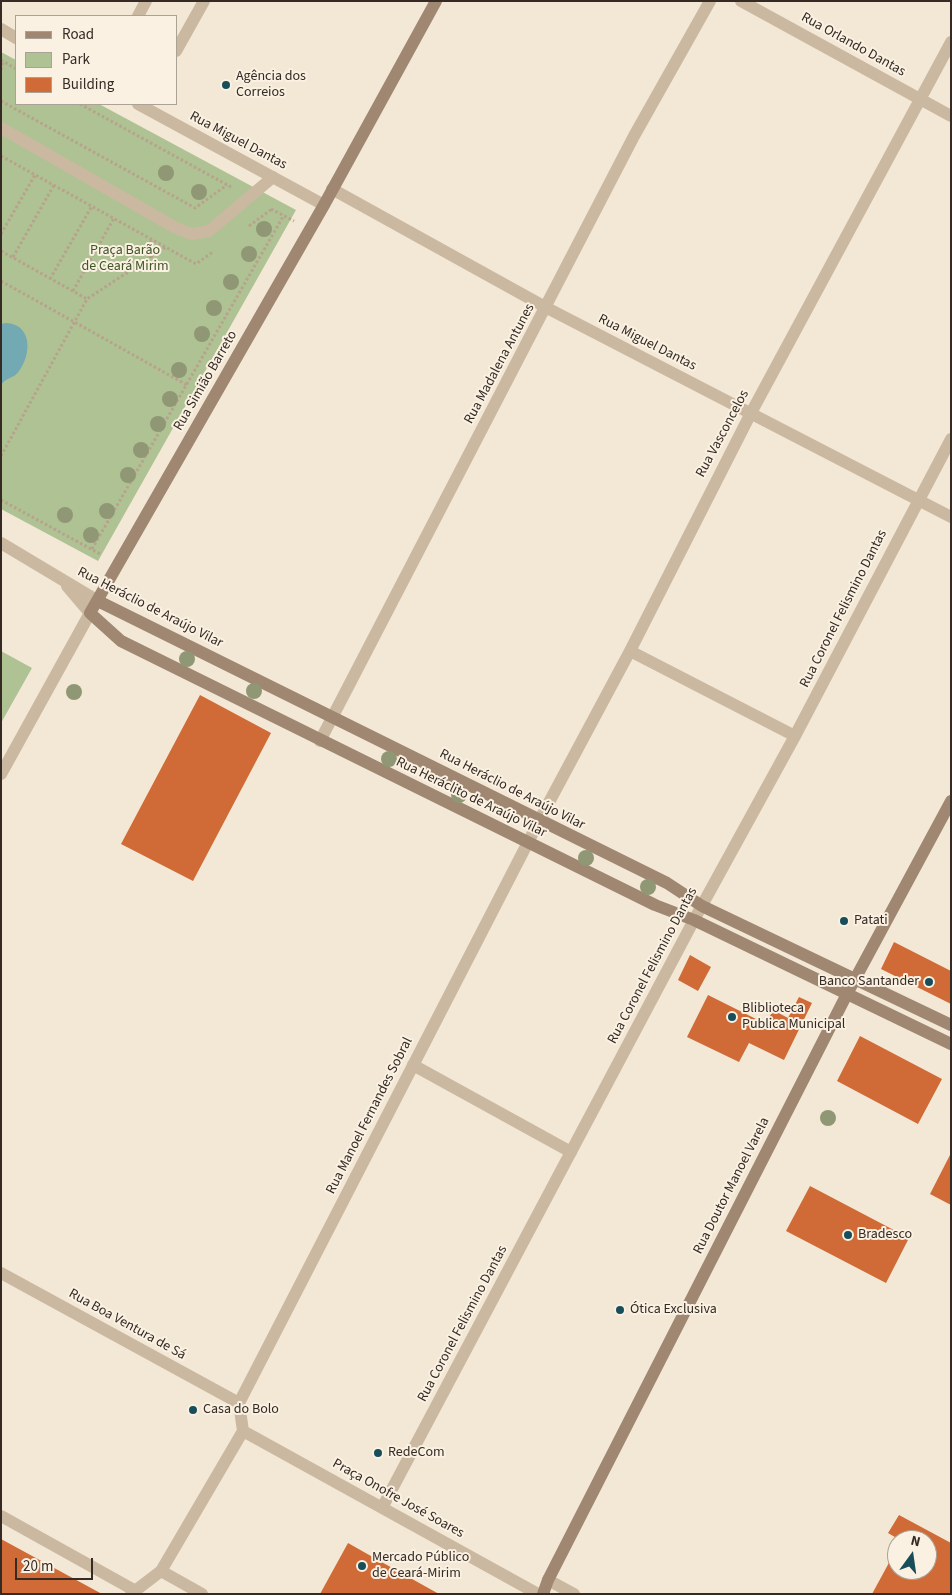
<!DOCTYPE html>
<meta charset="utf-8">
<style>
body{margin:0}
#map{position:relative;width:952px;height:1595px;overflow:hidden;background:#f3e8d5;font-family:"Source Sans 3",sans-serif}
canvas{display:block}
.frame{position:absolute;inset:0;border:2px solid #352b24;pointer-events:none}
.legend{position:absolute;left:15px;top:15px;width:162px;height:90px;box-sizing:border-box;background:#faf1e2;border:1px solid #aba296;margin:0;padding:6px 9px;list-style:none;font-size:15px;color:#352b24}
.legend li{display:flex;align-items:center;gap:10px;height:25px}
.legend b{width:25px;border:1px solid #aba296}
.north{position:absolute;left:887px;top:1530px;width:50px;height:50px;box-sizing:border-box;background:#faf1e2;border:1px solid #aba296;border-radius:50%;rotate:14deg;font-size:14px;font-weight:700;line-height:20px;text-align:center;color:#352b24}
.north::after{content:'';display:block;margin:auto;width:18px;height:22px;background:#174e59;clip-path:polygon(50% 0,100% 100%,50% 72%,0 100%)}
.scale{position:absolute;left:15px;top:1558px;width:78px;height:22px;box-sizing:border-box;border:2px solid #352b24;border-top:0;padding-left:6px;font-size:15px;line-height:18px;white-space:nowrap;color:#352b24;-webkit-text-stroke:4px #faf1e2;paint-order:stroke}
</style>
<div id="map">
<canvas width="952" height="1595"></canvas>
<div class="frame"></div>
<ul class="legend">
<li><b style="height:6px;background:#9f8772"></b>Road</li>
<li><b style="height:14px;background:#afc294"></b>Park</li>
<li><b style="height:14px;background:#d06a36"></b>Building</li>
</ul>
<div class="north">N</div>
<div class="scale">20 m</div>
</div>
<script>
const c = document.querySelector('canvas').getContext('2d');
c.lineJoin = 'round';
function fillPath(path, color) { c.fillStyle = color; c.fill(path, 'evenodd'); }
function trace(path, color, width, dash) { c.strokeStyle = color; c.lineWidth = width; c.lineCap = dash ? 'butt' : 'round'; c.setLineDash(dash || []); c.stroke(path); }
function label(font, color, halo, rows, align = 'center') {
  c.font = font + ' "Source Sans 3",sans-serif'; c.lineWidth = 4; c.setLineDash([]); c.textBaseline = 'middle'; c.strokeStyle = halo; c.fillStyle = color; for (const [text, x, y, turn = 0] of rows) {
    c.save(); c.translate(x, y); c.rotate((+turn || 0) * Math.PI / 180); c.textAlign = isNaN(turn) ? turn : align; if (halo) c.strokeText(text, 0, 0); c.fillText(text, 0, 0); c.restore();
  }
}
fillPath(new Path2D(`
 M1,52L16,60V104H99L296,210L98,561L1,509Z
 M1,651L32,668L1,723Z`), '#afc294');
fillPath(new Path2D(`
 M6,323C32,324 32,354 19,371C14,379 6,377 1,385V324Z`), '#72a9b2');
fillPath(new Path2D(`
 M200,695L271,733L193,881L121,844Z
 M894,942L951,971V1004L881,969Z
 M690,955L711,967L698,991L678,980Z
 M708,995L766,1024L773,1010L788,1018L799,997L812,1003L784,1060L749,1043L739,1062L687,1037Z
 M860,1036L942,1079L918,1124L837,1081Z
 M951,1153V1205L930,1194Z
 M810,1186L909,1238L886,1283L786,1231Z
 M899,1515L951,1543V1594H872L897,1548V1570H927V1540H900L888,1533Z
 M1,1539L102,1594H1Z
 M348,1543L378,1560L439,1594H320Z`), '#d06a36');
trace(new Path2D(`
 M1,60L16,69
 M1,70L3,61
 M1,101L195,208L227,185
 M80,104L231,187
 M1,156L196,264L214,251
 M271,209L294,221
 M249,226L272,209
 M1,234L35,175
 M1,251L87,299
 M13,257L54,185
 M150,258L151,239
 M50,279L92,206
 M1,281L187,385
 M73,291L114,218
 M1,456L87,299L166,247
 M1,500L102,555
 M92,549L284,215`), '#b7a28b', 3, [2.5, 2.5]);
trace(new Path2D(`
 M1,128L176,228L192,234L209,231L273,177
 M413,1065L571,1152`), '#cbb8a1', 12);
trace(new Path2D(`
 M548,1580L574,1594`), '#cbb8a1', 12);
trace(new Path2D(`
 M741,1L951,116
 M138,16L146,1
 M1,29L16,38
 M176,51L204,1
 M138,104L324,205
 M332,189L547,308L951,517
 M630,651L795,736
 M320,741L634,136L710,1
 M1,774L90,613
 M1,1273L239,1403
 M239,1403L539,821L630,651L751,413L951,42
 M243,1431L538,1594
 M382,1508L694,920L795,736L951,439
 M1,1516L134,1590
 M161,1571L202,1594
 M131,1594L161,1571L243,1431L239,1403`), '#cbb8a1', 12);
trace(new Path2D(`
 M1,543L98,601
 M67,586L90,613`), '#cbb8a1', 12);
trace(new Path2D(`
 M436,1L324,205L90,613L121,641L655,905L694,920L951,1044
 M98,601L667,883L702,906L951,1025
 M543,1594L548,1580L847,994L951,801`), '#9f8772', 12);
c.fillStyle = '#909775';
for (const [x, y] of [
 [166,173],
 [199,192],
 [264,229],
 [249,254],
 [231,282],
 [214,308],
 [202,334],
 [179,370],
 [170,399],
 [158,424],
 [141,450],
 [128,475],
 [107,511],
 [65,515],
 [91,535],
 [187,659],
 [254,691],
 [74,692],
 [389,759],
 [459,795],
 [586,858],
 [648,887],
 [828,1118]
]) { c.beginPath(); c.arc(x, y, 8, 0, 2 * Math.PI); c.fill(); }
for (const [x, y, r, color] of [
 [226,85,5,"#174e59"],
 [844,921,5,"#174e59"],
 [929,982,5,"#174e59"],
 [732,1017,5,"#174e59"],
 [848,1235,5,"#174e59"],
 [620,1310,5,"#174e59"],
 [193,1410,5,"#174e59"],
 [378,1453,5,"#174e59"],
 [362,1566,5,"#174e59"]
]) { const dot = new Path2D(); dot.arc(x, y, r, 0, 2 * Math.PI); c.fillStyle = color; c.fill(dot); trace(dot, '#faf1e2', 2); }
label('14px', '#352b24', '#faf1e2', [
 ["Rua Orlando Dantas",853,45,29],
 ["Rua Miguel Dantas",238,141,28],
 ["Rua Miguel Dantas",647,343,27],
 ["Rua Madalena Antunes",500,364,-62],
 ["Rua Simião Barreto",206,381,-60],
 ["Rua Vasconcelos",723,434,-62],
 ["Rua Heráclio de Araújo Vilar",150,608,27],
 ["Rua Coronel Felismino Dantas",844,609,-63],
 ["Rua Heráclio de Araújo Vilar",512,790,27],
 ["Rua Heráclito de Araújo Vilar",471,798,26],
 ["Rua Coronel Felismino Dantas",653,966,-62],
 ["Rua Manoel Fernandes Sobral",370,1116,-63],
 ["Rua Doutor Manoel Varela",732,1186,-63],
 ["Rua Coronel Felismino Dantas",463,1324,-62],
 ["Rua Boa Ventura de Sá",127,1325,29],
 ["Praça Onofre José Soares",398,1499,29]
]);
label('14px', '#352b24', '#faf1e2', [
 ["Agência dos",236,77],
 ["Correios",236,93],
 ["Patati",854,921],
 ["Banco Santander",919,982,"right"],
 ["Bliblioteca",742,1009],
 ["Publica Municipal",742,1025],
 ["Bradesco",858,1235],
 ["Ótica Exclusiva",630,1310],
 ["Casa do Bolo",203,1410],
 ["RedeCom",388,1453],
 ["Mercado Público",372,1558],
 ["de Ceará-Mirim",372,1574]
], 'left');
label('14px', '#3f5526', '#faf1e2', [
 ["Praça Barão",125,251],
 ["de Ceará Mirim",125,267]
]);
</script>
